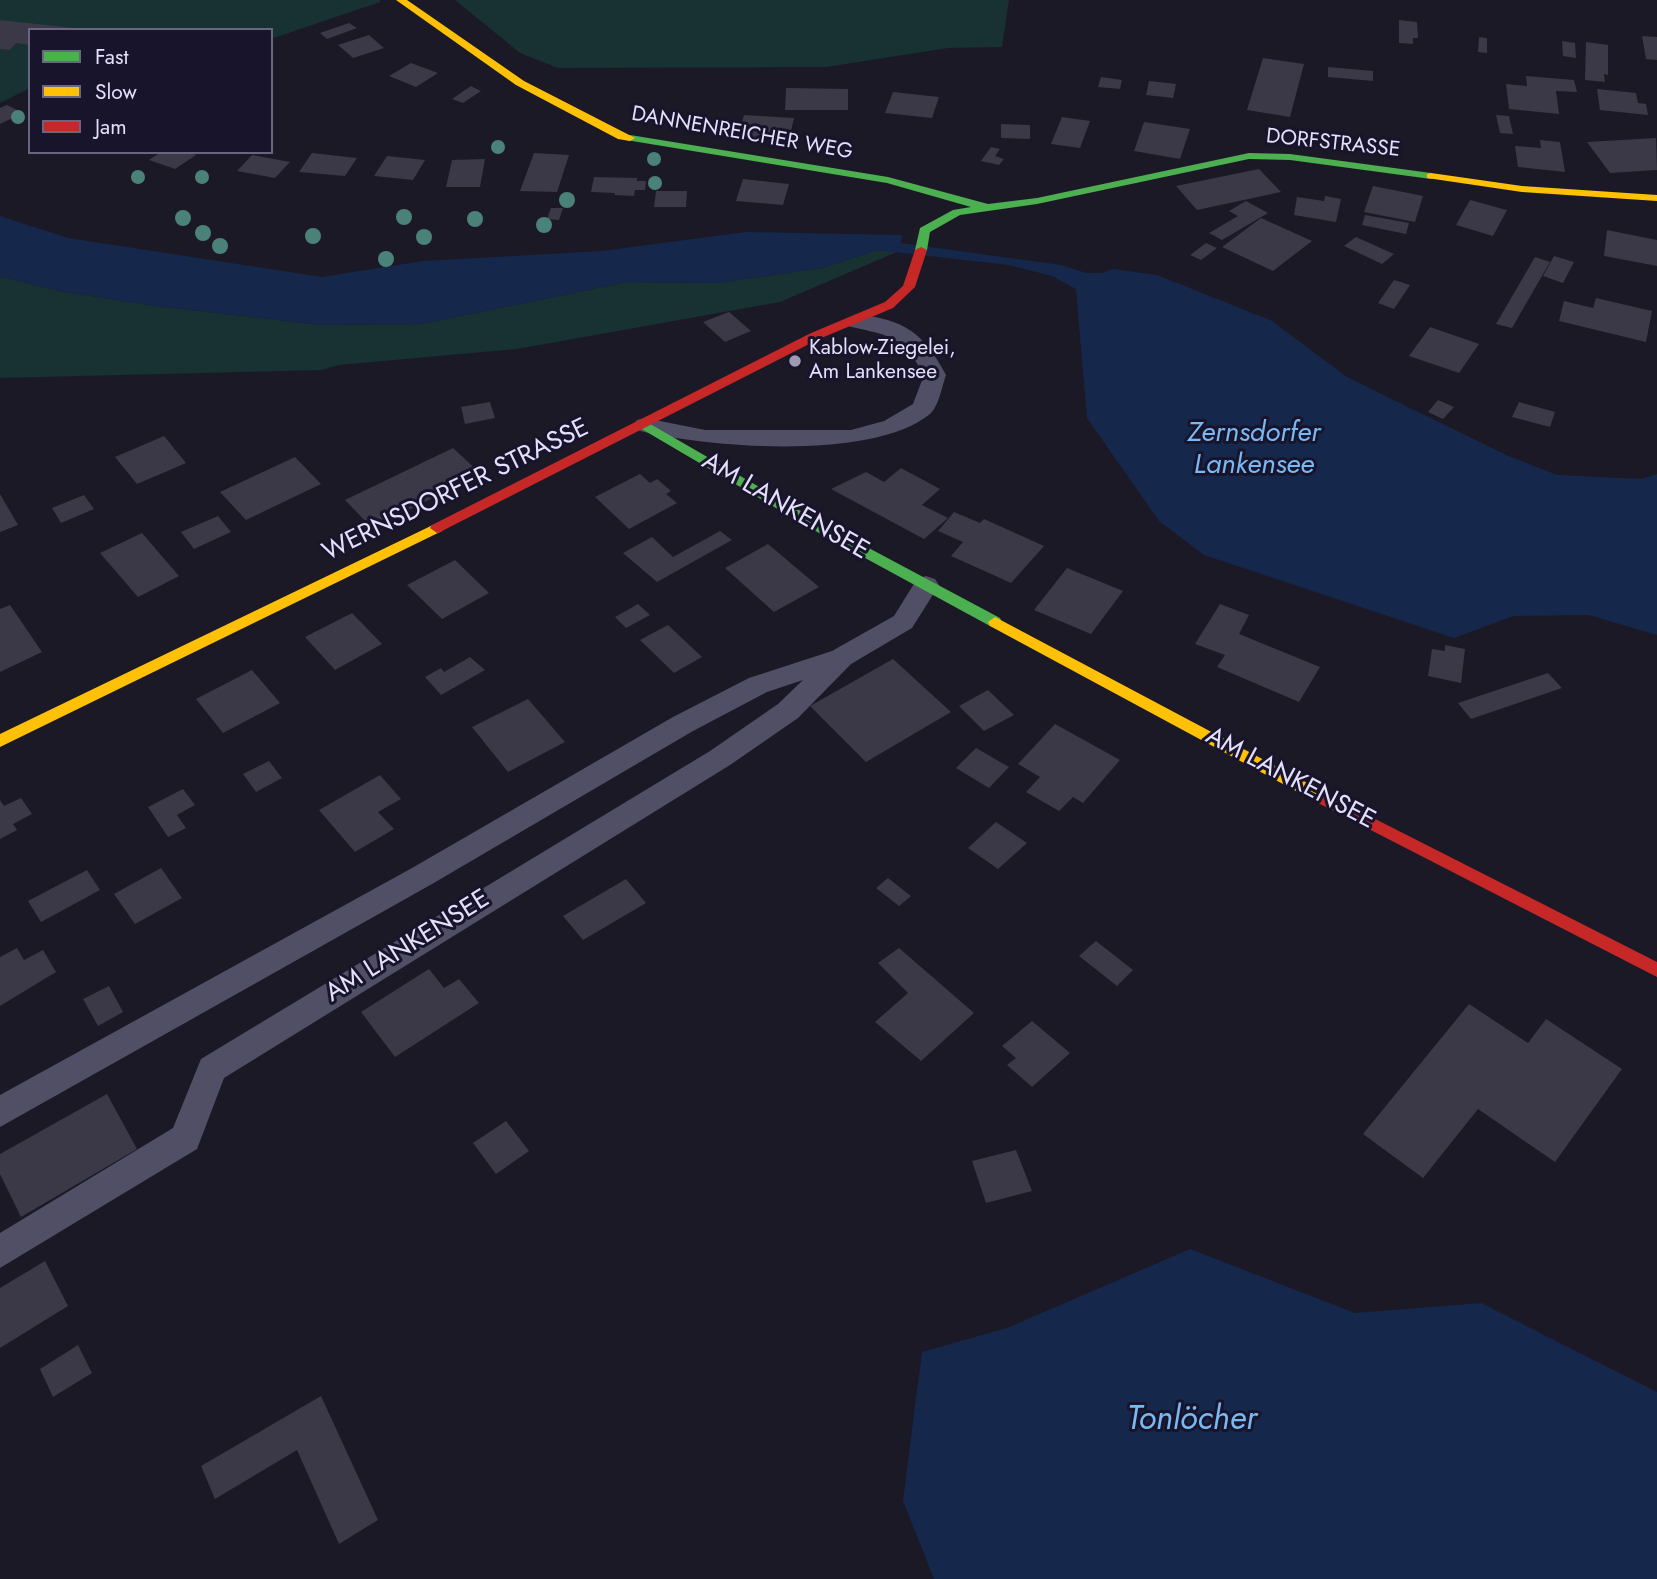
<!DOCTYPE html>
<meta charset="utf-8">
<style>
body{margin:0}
#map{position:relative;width:1657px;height:1579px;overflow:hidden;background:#1c1926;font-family:Jost,sans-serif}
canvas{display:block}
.legend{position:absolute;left:28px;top:28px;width:245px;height:126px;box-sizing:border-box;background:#18142b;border:2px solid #6a667f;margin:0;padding:9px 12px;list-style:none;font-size:21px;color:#e4e0fc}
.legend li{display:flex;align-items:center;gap:14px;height:35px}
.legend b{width:35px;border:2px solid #6a667f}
</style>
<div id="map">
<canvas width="1657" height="1579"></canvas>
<ul class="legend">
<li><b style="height:9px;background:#4caf50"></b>Fast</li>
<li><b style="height:9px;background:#ffc107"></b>Slow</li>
<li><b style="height:9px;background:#c62828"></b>Jam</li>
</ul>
</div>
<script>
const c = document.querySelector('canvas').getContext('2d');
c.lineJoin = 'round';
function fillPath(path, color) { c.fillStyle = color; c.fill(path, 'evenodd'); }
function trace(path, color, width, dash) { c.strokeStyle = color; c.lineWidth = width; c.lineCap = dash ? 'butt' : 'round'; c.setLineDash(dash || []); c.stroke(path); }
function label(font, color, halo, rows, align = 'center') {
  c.font = font + ' Jost,sans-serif'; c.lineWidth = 6; c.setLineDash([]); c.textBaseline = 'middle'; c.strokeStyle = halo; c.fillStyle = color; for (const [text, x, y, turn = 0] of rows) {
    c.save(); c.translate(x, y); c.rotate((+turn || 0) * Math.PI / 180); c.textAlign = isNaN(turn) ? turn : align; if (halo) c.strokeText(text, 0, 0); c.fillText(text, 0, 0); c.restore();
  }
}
fillPath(new Path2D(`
 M0,0H380V2L271,39V30H30V88L0,103Z
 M455,0H1009L1002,47L948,48L826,67L558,68L520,53Z
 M877,250L899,251L780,302L517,349L338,365L321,370L0,378V276L59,291L156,306L321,325L421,324L627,282L717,283L822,268Z`), '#183132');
fillPath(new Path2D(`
 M0,216L68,238L322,277L423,261L602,251L746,232L902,235L901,243L1061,265L1086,273H1102L1113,269L1157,275L1272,321L1347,377L1506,455L1557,475L1642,479L1657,474V635L1589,615L1513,616L1454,638L1204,555L1159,521L1087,418L1076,289L1052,276L1009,265L877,250L822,268L717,283L627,282L421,324L321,325L156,306L59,291L0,276Z
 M1190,1249L1355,1313L1481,1303L1657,1392V1579H934L903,1501L922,1352L1007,1328Z`), '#15284b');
fillPath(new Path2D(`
 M0,20L74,28L73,30H30V45L16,43L10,50L0,49Z
 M1399,20L1417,22L1418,38H1413V44L1399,43Z
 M349,23L357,28L327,39L320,33Z
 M369,35L384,48L353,58L338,45Z
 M1642,36L1657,37V60L1646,59Z
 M1479,37L1487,38V53L1478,52Z
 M1562,41L1575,43L1576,58L1563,56Z
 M1586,42L1608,45V75L1604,74L1605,82L1585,80Z
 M1263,58L1304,64L1290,117L1247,110Z
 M411,63L438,73L416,87L389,76Z
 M1328,67L1373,71V81L1328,77Z
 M1526,76L1574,80L1577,92L1556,91L1559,114L1509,109L1506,84L1527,86Z
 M1101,77L1122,80L1120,89L1098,87Z
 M1149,81L1176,84L1173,98L1146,95Z
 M471,86L481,91L463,103L452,99Z
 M786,88L848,89V110H785Z
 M1597,89L1636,93L1638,103L1646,104L1648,115L1600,110Z
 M893,92L939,97L932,118L885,113Z
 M7,105L23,113L0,124V108Z
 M744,115L794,118L789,140L738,136Z
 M1496,115L1509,116L1513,134L1500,133Z
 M1062,117L1090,121L1080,148L1051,144Z
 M1144,122L1190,129L1180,159L1134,151Z
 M1001,124L1030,125V139L1001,138Z
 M1656,138L1657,170L1610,173L1587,142Z
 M1540,140L1560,142L1565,172L1518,167L1515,146L1541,148Z
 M991,147L1000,149L995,156L1004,159L999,165L981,161Z
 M161,152H189L196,155L175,169L149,160Z
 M312,153L357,158L345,176L299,172Z
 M534,153L569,155L557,192L520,191Z
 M252,155L290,162L275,178L237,171Z
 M387,156L425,160L413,180L374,176Z
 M485,159L480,187H446L452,160Z
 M1259,169L1281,192L1197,210L1176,186Z
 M594,177L637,178V181H646L645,190H635L634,196L615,195V193L591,192Z
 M743,179L789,184L783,205L736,201Z
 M1373,186L1423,196L1415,222L1364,212Z
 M656,191H687L686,207H654Z
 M1325,196L1341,199L1336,222L1294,215L1297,197L1324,201Z
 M1470,200L1507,210L1493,236L1456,225Z
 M1246,201L1268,213L1222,240L1209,233L1238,216L1229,211Z
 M551,208H563L559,220L547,219Z
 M1365,215L1409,223L1406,234L1362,225Z
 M1261,218L1312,241L1273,271L1222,247Z
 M1607,230L1657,240V266L1604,256Z
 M1356,237L1394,254L1382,264L1344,246Z
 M1206,243L1217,248L1201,260L1190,255Z
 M1554,256L1574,262L1563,283L1543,276Z
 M1535,257L1550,262L1512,328L1496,324Z
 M1394,280L1410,285L1394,309L1378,303Z
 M1596,298L1652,311L1646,342L1559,321L1564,301L1593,308Z
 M729,312L751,331L725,342L703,322Z
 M1430,327L1479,344L1459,373L1409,356Z
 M1438,400L1454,407L1443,419L1428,412Z
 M490,402L495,418L465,424L461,407Z
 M1519,402L1555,412L1550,427L1512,417Z
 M164,436L186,463L137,484L115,457Z
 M453,448L481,474L372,528L345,500Z
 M295,457L321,484L246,520L220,492Z
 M901,468L940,489L922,505L948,518L924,539L831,489L866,472L884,482Z
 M640,474L650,483L657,479L671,491L666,494L677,503L629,529L595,497Z
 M0,494L18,525L0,532Z
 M84,495L94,509L61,523L52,508Z
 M954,512L980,523L984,519L1044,546L1011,583L951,556L963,542L938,531Z
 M218,516L231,532L194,549L181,532Z
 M720,531L732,540L657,582L623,553L652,537L673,557Z
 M142,533L179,576L138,597L100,553Z
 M768,544L819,587L774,612L725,568Z
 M455,560L489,593L442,619L407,585Z
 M1067,568L1123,591L1091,634L1034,610Z
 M638,604L650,615L626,628L615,617Z
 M1220,604L1249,615L1239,634L1320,667L1299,702L1217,667L1225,655L1195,644Z
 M10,605L42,652L0,672V609Z
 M352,613L382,644L335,670L305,637Z
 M668,625L702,657L674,673L640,640Z
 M1445,645L1465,649L1461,683L1428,676L1432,649L1445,651Z
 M470,657L485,670L441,695L425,677L441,668L444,672Z
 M893,659L951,712L866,762L810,706Z
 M252,670L280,703L223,733L196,699Z
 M1548,673L1562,688L1471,719L1458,703Z
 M988,690L1014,715L984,731L959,706Z
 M528,699L565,742L508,772L472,727Z
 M1055,724L1120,760L1083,803L1073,797L1059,811L1026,792L1040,777L1018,764Z
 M976,748L1009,767L989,788L956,768Z
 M269,761L282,778L256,792L243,774Z
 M380,775L401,799L378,812L394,829L355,852L319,810Z
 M183,789L195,805L177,815L186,828L168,837L148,807Z
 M21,798L32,814L13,824L17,830L0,839V800L4,806Z
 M996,822L1027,843L998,869L968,848Z
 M161,868L182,898L135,924L114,894Z
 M87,870L100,890L41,922L28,901Z
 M888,878L911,896L899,906L876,888Z
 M626,879L646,903L583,940L563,916Z
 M1096,941L1133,970L1117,986L1079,956Z
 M17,948L24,960L43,950L56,972L0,1006V957Z
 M899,948L974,1013L921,1061L875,1022L908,993L878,963Z
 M429,969L444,988L459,979L479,1003L395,1057L361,1012Z
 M109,986L123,1012L98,1026L83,999Z
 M1469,1004L1528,1043L1546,1019L1622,1069L1555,1162L1478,1109L1423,1178L1363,1134Z
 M1032,1021L1070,1053L1032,1087L1007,1065L1016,1058L1002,1046Z
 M107,1094L137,1149L21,1217L0,1174V1154Z
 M506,1121L529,1151L496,1174L473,1143Z
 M1016,1150L1032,1191L986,1203L972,1161Z
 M45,1261L68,1306L0,1348V1288Z
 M78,1345L92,1373L53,1397L40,1369Z
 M321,1396L378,1520L339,1544L297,1450L215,1499L201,1466Z`), '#3b3847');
fillPath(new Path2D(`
 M856,314C905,320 923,332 946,375C942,386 939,406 930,414C873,461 705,448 637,430L633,425L637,420L645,418L705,430H851L884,421L913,404L924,375C902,334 889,336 848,326L845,321Z
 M926,576L935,579L939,585L912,628L851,664L798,718L730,765L224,1078L197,1149L0,1268V1233L173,1128L201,1059L710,751L778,704L803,680L767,692L693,731L432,884L0,1127V1095L412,868L673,717L749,678L832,651L894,616L917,579Z`), '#514f65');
fillPath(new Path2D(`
 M630,135L888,177L988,204L1037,198L1249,153L1290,154L1431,173L1437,176L1431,179L1290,160L1249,159L1037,204L960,215L930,232L927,250L921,253L915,250L920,228L953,210L971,207L887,183L626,140V136Z
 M645,421L820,522L1000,618L1002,622L995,627L990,626L810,528L640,428L639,425Z`), '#4caf50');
fillPath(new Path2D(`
 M396,0H407L524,81L635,138L630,141L618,139L516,85Z
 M1431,173L1522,186L1657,195V201L1522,192L1427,178V174Z
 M437,523L444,528L442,531L0,747V734Z
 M995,617L1332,796L1334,800L1332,804H1320L990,626L988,622Z`), '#ffc107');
fillPath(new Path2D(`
 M921,247L927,250L915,287L893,308L819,339L442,531L437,533L430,528L432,525L811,333L885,302L903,286L915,250Z
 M1326,794L1657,962V977L1320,804L1318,800L1320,796Z`), '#c62828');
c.fillStyle = '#4a827a';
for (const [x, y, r] of [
 [18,117,7],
 [498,147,7],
 [654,159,7],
 [138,177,7],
 [202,177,7],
 [655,183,7],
 [567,200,8],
 [404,217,8],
 [183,218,8],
 [475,219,8],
 [544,225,8],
 [203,233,8],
 [313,236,8],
 [424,237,8],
 [220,246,8],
 [386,259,8]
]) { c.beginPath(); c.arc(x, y, r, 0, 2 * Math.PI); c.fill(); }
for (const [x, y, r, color] of [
 [795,361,7,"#9e9ab1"]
]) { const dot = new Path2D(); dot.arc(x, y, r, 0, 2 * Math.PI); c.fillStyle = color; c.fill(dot); trace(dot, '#18142b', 2.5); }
label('21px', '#e4e0fc', '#18142b', [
 ["DANNENREICHER WEG",742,134,10],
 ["DORFSTRASSE",1333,144,6]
]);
label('21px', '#e4e0fc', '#18142b', [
 ["Kablow-Ziegelei,",809,349],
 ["Am Lankensee",809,373]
], 'left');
label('26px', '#e4e0fc', '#18142b', [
 ["WERNSDORFER STRASSE",456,491,-26],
 ["AM LANKENSEE",785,507,30],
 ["AM LANKENSEE",1290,779,28],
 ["AM LANKENSEE",408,947,-32]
]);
label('italic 28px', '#77b9f4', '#18142b', [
 ["Zernsdorfer",1254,434],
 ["Lankensee",1254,466]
]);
label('italic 33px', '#77b9f4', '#18142b', [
 ["Tonlöcher",1192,1421]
]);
</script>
